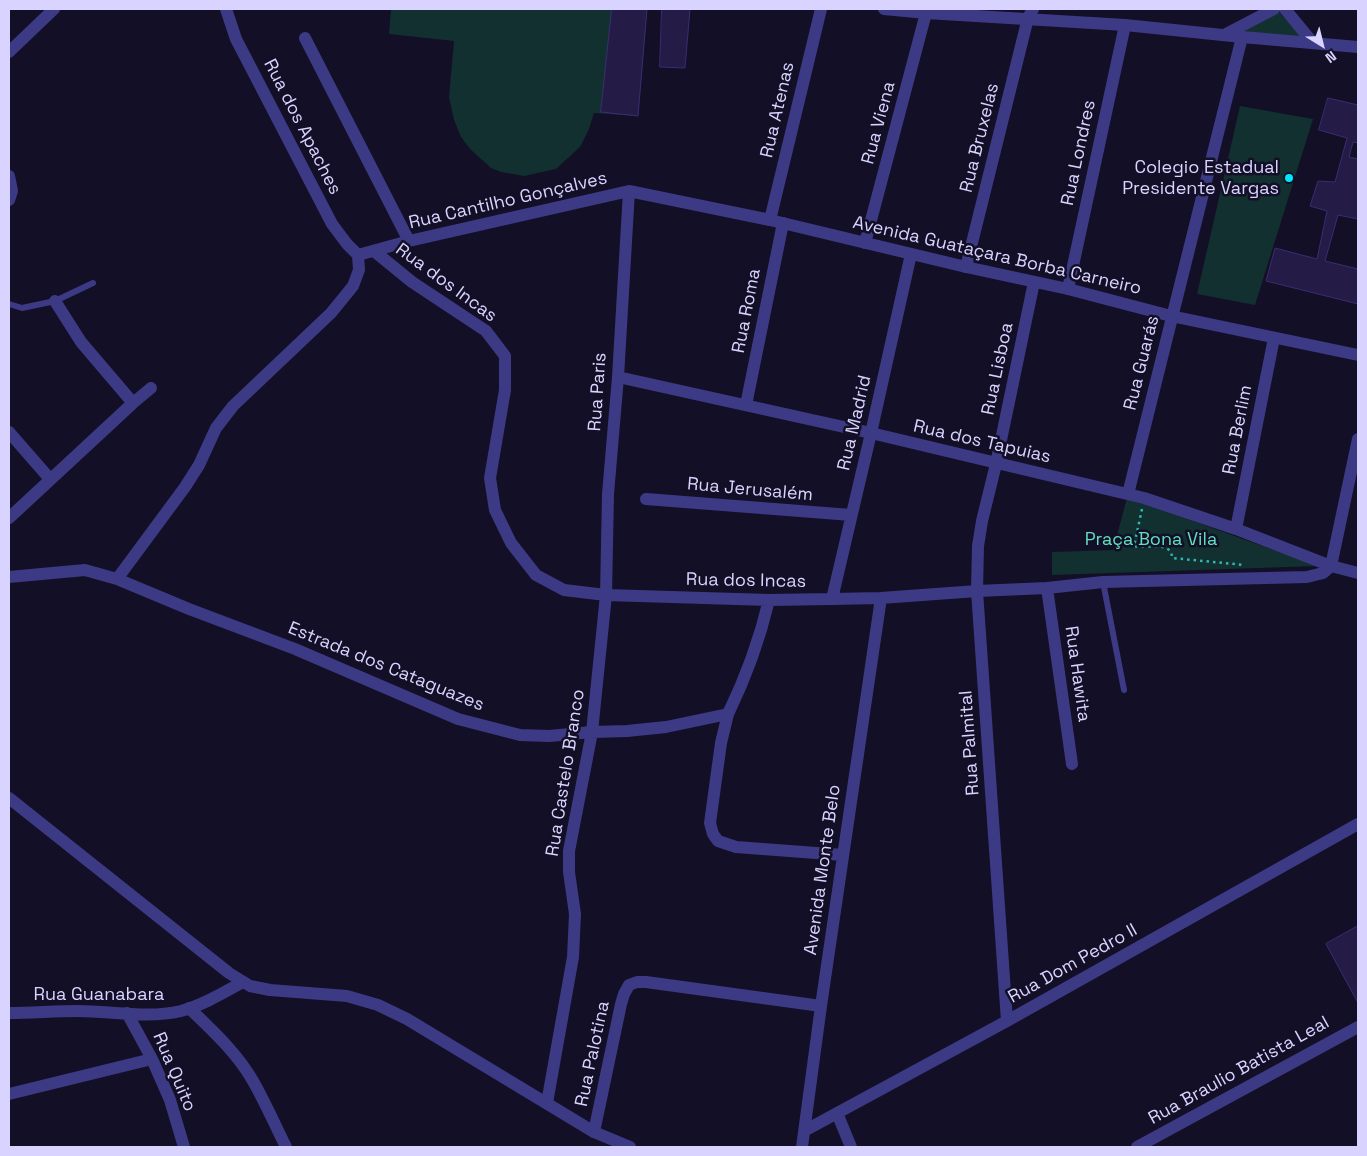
<!DOCTYPE html>
<meta charset="utf-8">
<style>
body{margin:0}
#map{position:relative;width:1367px;height:1156px;overflow:hidden;background:#130f26;font-family:"Space Grotesk",sans-serif}
canvas{display:block}
.frame{position:absolute;inset:0;border:10px solid #d9d4ff;pointer-events:none}
.north{position:absolute;left:1297px;top:20px;width:50px;height:50px;-webkit-text-stroke:4px #130f26;paint-order:stroke;rotate:144deg;font-size:14px;font-weight:700;line-height:20px;text-align:center;color:#d9d4ff}
.north::after{content:'';display:block;margin:auto;width:18px;height:22px;background:#d9d4ff;clip-path:polygon(50% 0,100% 100%,50% 72%,0 100%)}
</style>
<div id="map">
<canvas width="1367" height="1156"></canvas>
<div class="frame"></div>
<div class="north">N</div>
</div>
<script>
const c = document.querySelector('canvas').getContext('2d');
c.lineJoin = 'round';
function fillPath(path, color) { c.fillStyle = color; c.fill(path, 'evenodd'); }
function trace(path, color, width, dash) { c.strokeStyle = color; c.lineWidth = width; c.lineCap = dash ? 'butt' : 'round'; c.setLineDash(dash || []); c.stroke(path); }
function label(font, color, halo, rows, align = 'center') {
  c.font = font + ' "Space Grotesk",sans-serif'; c.lineWidth = 5; c.setLineDash([]); c.textBaseline = 'middle'; c.strokeStyle = halo; c.fillStyle = color; for (const [text, x, y, turn = 0] of rows) {
    c.save(); c.translate(x, y); c.rotate((+turn || 0) * Math.PI / 180); c.textAlign = isNaN(turn) ? turn : align; if (halo) c.strokeText(text, 0, 0); c.fillText(text, 0, 0); c.restore();
  }
}
fillPath(new Path2D(`
 M391,9H647L638,116L594,113L589,129L580,147L556,169L524,176L501,172L491,168L471,150L461,137L454,120L449,97L454,41L389,34Z
 M1278,11L1305,39L1238,31Z
 M1240,106L1313,119L1255,305L1197,294Z
 M1127,498L1176,515L1318,566L1052,575V552L1113,550Z`), '#12302f');
const building = new Path2D(`
 M612,9H647L638,116L601,112Z
 M662,9H690L685,68L660,67Z
 M1328,98L1358,105V143L1353,142L1349,157L1358,159V219L1338,215L1325,261L1358,269V304L1266,281L1275,248L1317,259L1327,211L1310,206L1318,181L1335,182L1347,138L1319,130Z
 M1358,926V1003L1326,944Z`);
fillPath(building, '#241b47');
trace(building, '#3b2d73', 1);
trace(new Path2D(`
 M1142,509L1134,546C1145,549 1172,540 1172,558L1245,565`), '#2fb8b0', 2.5, [2.5, 4]);
trace(new Path2D(`
 M9,304L22,308L55,301L93,283
 M1103,582L1124,690`), '#3d3a85', 6);
trace(new Path2D(`
 M226,9L236,39L332,224L347,244L358,255
 M1285,9L1313,43
 M1224,35L1274,9
 M305,38L409,241
 M9,52L54,9
 M9,176L12,191L9,200
 M865,243L926,13
 M374,251L412,282L486,331L505,356V390L490,478L495,510L511,543L536,575L564,590L606,595L769,600L832,599L881,598L977,591L1047,588L1103,582L1307,577L1323,573L1331,566L1358,573
 M966,267L1028,18L1033,9
 M1068,289L1125,25
 M55,301L81,342L133,403
 M618,377L871,433L1144,498L1236,529L1331,566L1358,439
 M746,405L783,223
 M9,432L50,479
 M1128,494L1242,37
 M646,499L851,515
 M9,518L133,403L151,388
 M1236,529L1274,338
 M9,577L85,570L117,579L189,609L295,649L458,719L520,735L549,736L592,732L627,731L666,727L728,714C747,675 759,642 769,600
 M117,579L185,487L199,465L216,428L233,406L331,313L353,286L359,270L358,255L409,241L629,191L770,220
 M1047,588L1072,764
 M832,599L871,433L911,254
 M728,714L721,743L710,823L713,834L718,841L736,847L843,855
 M189,1008C212,1030 237,1053 253,1081C265,1102 275,1125 286,1147
 M9,1013C32,1013 55,1011 78,1011C112,1011 147,1019 181,1011C203,1005 223,993 243,982
 M127,1013L152,1059L170,1100L184,1147
 M1007,1021L977,591L978,546L982,521L996,464L1034,282
 M9,1094L152,1059
 M547,1103L573,957L575,914L569,872V851L592,732L606,595L608,494L618,377L629,191
 M837,1113L851,1147
 M804,1131L1007,1021L1358,824
 M594,1132L621,1004L624,994L629,985L637,982H646L821,1006
 M802,1147L821,1006L881,598`), '#3d3a85', 12);
trace(new Path2D(`
 M821,9L770,220L966,267L1068,289L1171,316L1358,355
 M884,9L926,13L1125,25L1242,37L1358,47
 M9,798L229,973L250,986L270,990L347,996L378,1005L407,1019L594,1132L630,1147
 M1137,1147L1358,1027`), '#3d3a85', 12);
for (const [x, y, r, color] of [
 [1289,178,5,"#00e5ff"]
]) { const dot = new Path2D(); dot.arc(x, y, r, 0, 2 * Math.PI); c.fillStyle = color; c.fill(dot); trace(dot, '#130f26', 2); }
label('18px', '#d9d4ff', '#130f26', [
 ["Rua Atenas",778,110,-77],
 ["Rua Viena",879,123,-75],
 ["Rua dos Apaches",302,127,63],
 ["Rua Bruxelas",980,138,-76],
 ["Rua Londres",1079,153,-78],
 ["Rua Cantilho Gonçalves",508,201,-13],
 ["Avenida Guataçara Borba Carneiro",997,256,13],
 ["Rua dos Incas",446,283,36],
 ["Rua Roma",747,311,-79],
 ["Rua Guarás",1142,363,-76],
 ["Rua Lisboa",998,369,-78],
 ["Rua Paris",598,392,-86],
 ["Rua Madrid",855,423,-77],
 ["Rua Berlim",1238,430,-79],
 ["Rua dos Tapuias",982,442,13],
 ["Rua Jerusalém",750,490,5],
 ["Rua dos Incas",746,581,1],
 ["Estrada dos Cataguazes",386,667,22],
 ["Rua Hawita",1077,674,82],
 ["Rua Palmital",970,743,-94],
 ["Rua Castelo Branco",566,773,-81],
 ["Avenida Monte Belo",823,870,-82],
 ["Rua Dom Pedro II",1073,964,-29],
 ["Rua Guanabara",99,995],
 ["Rua Palotina",593,1054,-78],
 ["Rua Braulio Batista Leal",1239,1071,-29],
 ["Rua Quito",174,1072,67]
]);
label('18px', '#d9d4ff', '#130f26', [
 ["Colegio Estadual",1279,168],
 ["Presidente Vargas",1279,189]
], 'right');
label('18px', '#5fe0c0', '#130f26', [
 ["Praça Bona Vila",1151,540]
]);
</script>
